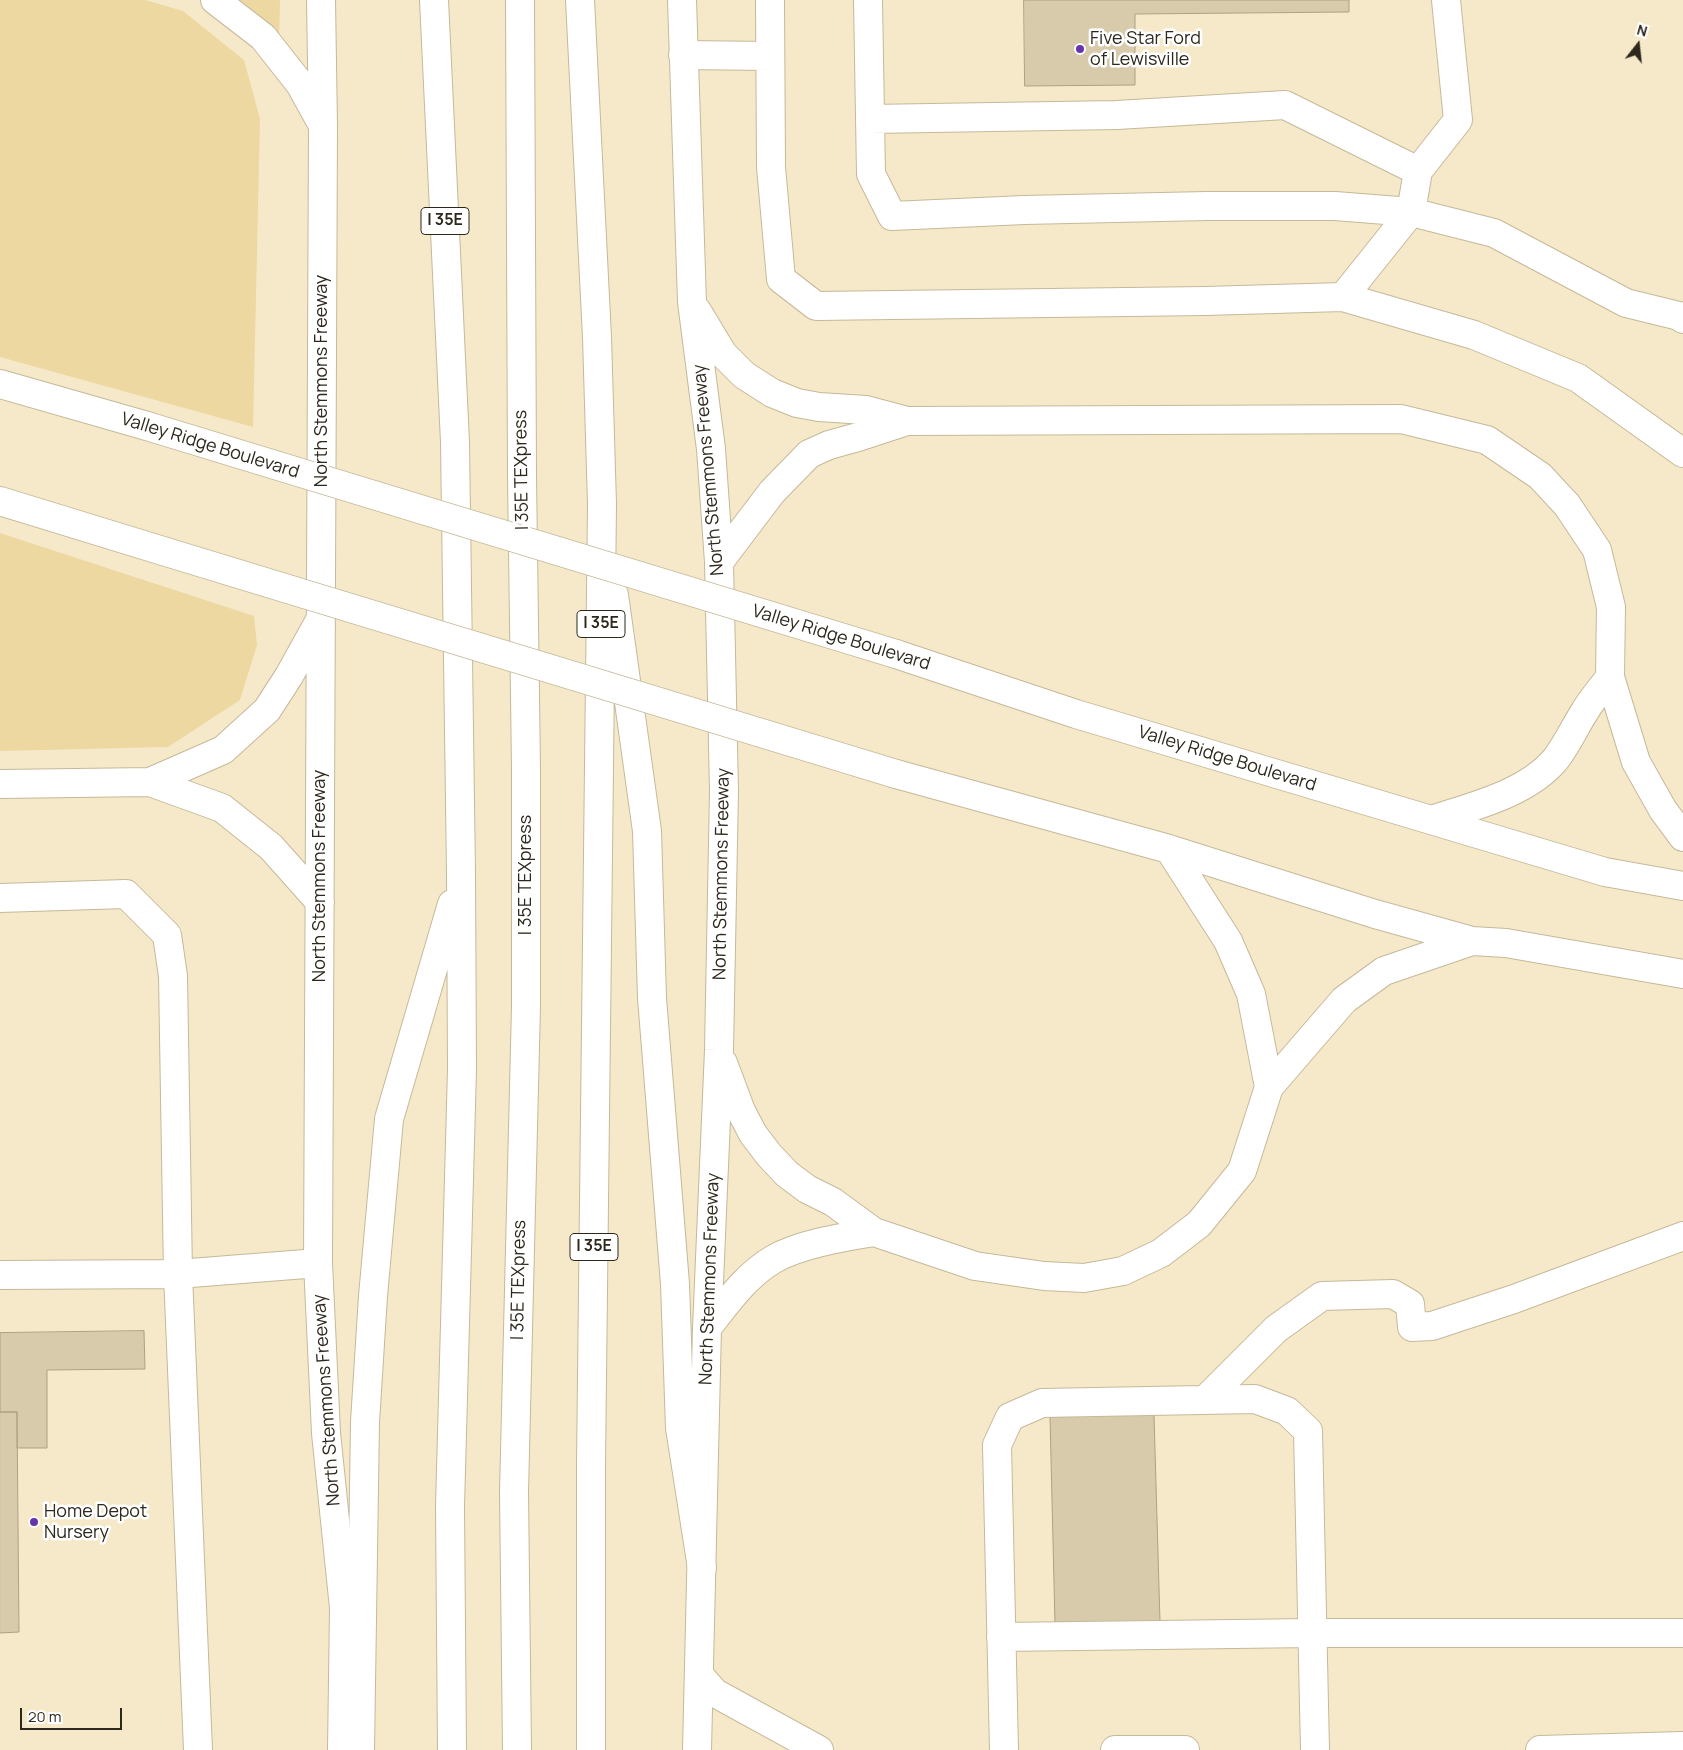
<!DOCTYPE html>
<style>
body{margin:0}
#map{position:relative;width:1683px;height:1750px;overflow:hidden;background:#f6e9ca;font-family:Manrope,sans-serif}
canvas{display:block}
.north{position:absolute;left:1613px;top:20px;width:50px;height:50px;-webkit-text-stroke:4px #fff;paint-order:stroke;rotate:16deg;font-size:14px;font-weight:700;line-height:20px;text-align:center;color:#2d281c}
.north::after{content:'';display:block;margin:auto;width:18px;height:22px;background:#2d281c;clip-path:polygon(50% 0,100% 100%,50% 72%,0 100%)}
.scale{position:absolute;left:20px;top:1708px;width:102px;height:22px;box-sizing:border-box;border:2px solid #2d281c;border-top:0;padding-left:6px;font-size:15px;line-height:18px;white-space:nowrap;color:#2d281c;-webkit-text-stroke:4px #fff;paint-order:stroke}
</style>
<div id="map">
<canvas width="1683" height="1750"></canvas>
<div class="north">N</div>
<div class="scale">20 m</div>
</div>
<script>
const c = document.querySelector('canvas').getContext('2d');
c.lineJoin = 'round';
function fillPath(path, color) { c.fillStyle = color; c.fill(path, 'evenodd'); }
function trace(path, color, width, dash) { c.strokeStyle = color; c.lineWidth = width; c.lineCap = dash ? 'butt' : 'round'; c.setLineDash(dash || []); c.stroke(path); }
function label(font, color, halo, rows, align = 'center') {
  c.font = font + ' Manrope,sans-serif'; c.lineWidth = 5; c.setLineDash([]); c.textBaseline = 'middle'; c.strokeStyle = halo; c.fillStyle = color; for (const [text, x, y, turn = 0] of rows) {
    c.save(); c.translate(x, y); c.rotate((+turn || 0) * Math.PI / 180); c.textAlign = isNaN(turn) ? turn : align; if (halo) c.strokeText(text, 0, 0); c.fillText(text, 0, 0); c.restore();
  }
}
fillPath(new Path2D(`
 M0,0H145L183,11L244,60L260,119L253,427L0,357Z
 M232,0H280L279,41Z
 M0,533L254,616L257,645L240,700L168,747L0,751Z`), '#edd8a1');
const building = new Path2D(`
 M1024,0H1349V12L1135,14V85L1025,86Z
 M144,1331L145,1369L47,1370V1448H17V1412H0V1333Z
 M0,1412H17L19,1632L0,1633Z
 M1154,1415L1160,1622L1055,1624L1050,1417Z`);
fillPath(building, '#d8cbac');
trace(building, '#ada183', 1);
const minor = new Path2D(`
 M770,0L771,167L781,279L816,306L1205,301L1343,297L1411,212L1418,171L1285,105L1117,115L870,119
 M868,0L871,174L892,216L1024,210L1207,206H1335L1411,212L1494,233L1626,303L1679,316L1683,319
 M683,55L770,56
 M1418,171L1458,120L1446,0
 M1343,297L1474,335L1578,378L1683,453
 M0,898L126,894L167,935L173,976L178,1274L198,1750
 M0,1275L178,1274L318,1263
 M1205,1400L1276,1329L1322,1296L1393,1294L1410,1304L1412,1327L1432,1326L1514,1299L1683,1236
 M1001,1637L1312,1633H1683
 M699,1675L715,1693L819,1750
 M1004,1750L997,1445L1010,1417L1042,1403L1255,1399L1287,1411L1308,1431L1315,1750
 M1115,1750H1185
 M1540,1750L1683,1746`);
const major = new Path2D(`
 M215,0L263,37L300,84L321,122
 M321,0L323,126L318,1263L326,1433L344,1608L342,1750
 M682,0L692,302L711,449L719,562L724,791L719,1050L707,1328L697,1750
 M697,311L723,354L744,375L772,393L797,403L819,407L866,410L907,421L1401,419L1487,440L1540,476L1567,505L1597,550L1611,607L1610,677L1636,762L1663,810L1683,837
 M0,384L147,426
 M0,501L163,551
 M719,562L772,492L809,454L829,445L858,437L907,421
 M896,654L1076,714L1605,872L1683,886
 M896,774L1169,849L1375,914L1472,941L1506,943L1683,974
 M150,782L223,750L267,710L289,676L320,620
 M0,784L150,782L222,808L271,847L320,902
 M1432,820C1473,806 1526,794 1555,760C1568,743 1574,728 1585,711C1592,699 1602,688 1610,677
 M1169,849L1228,941L1251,994L1269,1087
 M723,1063L741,1111L753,1134L769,1155L787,1174L807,1189L833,1202L874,1232L975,1266L1044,1276L1084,1278L1123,1271L1161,1253L1199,1224L1242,1171L1269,1087L1344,1000L1384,971L1472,941
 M707,1328C726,1304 746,1275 774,1259C800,1244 844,1237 874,1232`);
const highway = new Path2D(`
 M434,0L455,442L461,874L462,1069L450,1506L452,1750
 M580,0L597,337L602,504L591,1464V1750
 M614,595L647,831L652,998L675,1284L680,1428L702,1568
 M360,1750L365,1422L373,1296L389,1119L452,904
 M517,1750L514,1492L526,1006V769L522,476L520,0`);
trace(minor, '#c5b99a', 30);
trace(major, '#c5b99a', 30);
trace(highway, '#c5b99a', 30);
trace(minor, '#fff', 28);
trace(major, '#fff', 28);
trace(highway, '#fff', 28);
const majorBridge = new Path2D(`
 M147,426L896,654
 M163,551L896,774`);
trace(majorBridge, '#c5b99a', 30, []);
trace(majorBridge, '#fff', 28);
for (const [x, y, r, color] of [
 [1080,49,5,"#63a"],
 [34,1522,5,"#63a"]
]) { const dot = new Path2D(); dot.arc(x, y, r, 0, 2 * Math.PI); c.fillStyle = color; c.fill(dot); trace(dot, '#fff', 2); }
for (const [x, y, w] of [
 [445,221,48],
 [601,624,48],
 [594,1247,48]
]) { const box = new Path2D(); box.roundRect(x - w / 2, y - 13.5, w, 27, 4); c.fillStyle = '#fff'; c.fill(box); trace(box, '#2d281c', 1); }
label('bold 16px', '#2d281c', null, [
 ["I 35E",445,221],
 ["I 35E",601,624],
 ["I 35E",594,1247]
]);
label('18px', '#2d281c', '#fff', [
 ["Five Star Ford",1090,39],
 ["of Lewisville",1090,60],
 ["Home Depot",44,1512],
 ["Nursery",44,1533]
], 'left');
label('18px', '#2d281c', '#fff', [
 ["North Stemmons Freeway",322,381,-90],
 ["Valley Ridge Boulevard",210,446,17],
 ["I 35E TEXpress",522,470,-91],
 ["North Stemmons Freeway",709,470,-95],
 ["Valley Ridge Boulevard",841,638,17],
 ["Valley Ridge Boulevard",1227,759,17],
 ["North Stemmons Freeway",722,874,-89],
 ["I 35E TEXpress",526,875,-90],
 ["North Stemmons Freeway",320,876,-90],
 ["North Stemmons Freeway",710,1279,-88],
 ["I 35E TEXpress",519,1280,-89],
 ["North Stemmons Freeway",327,1400,-94]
]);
</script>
